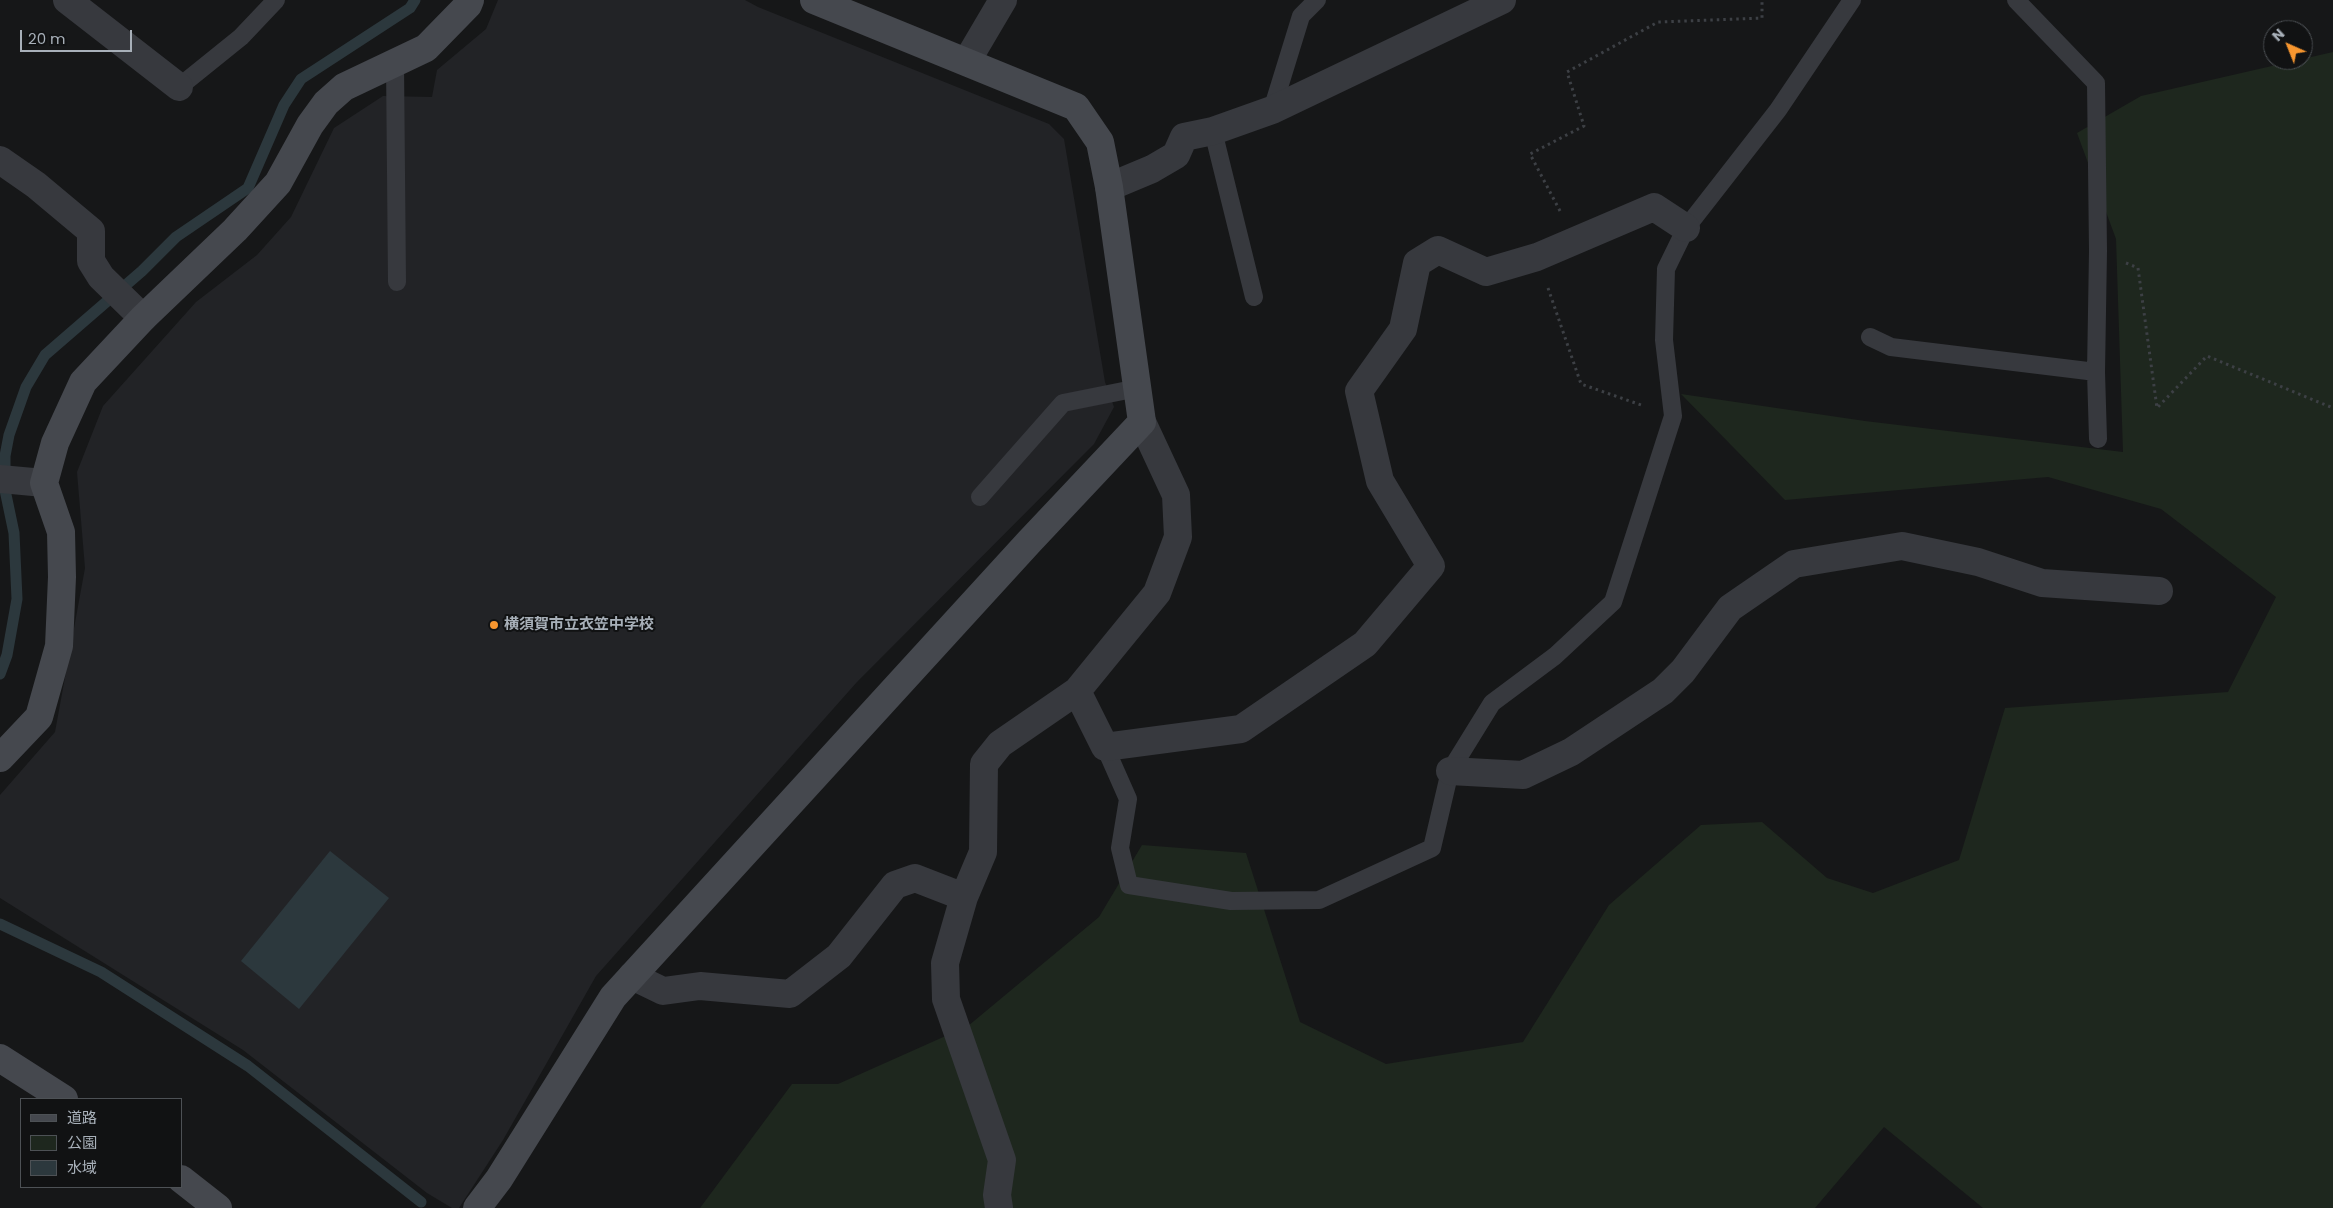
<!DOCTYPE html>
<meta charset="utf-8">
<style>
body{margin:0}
#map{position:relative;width:2333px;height:1208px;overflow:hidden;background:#161718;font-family:Poppins,"Noto Sans JP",sans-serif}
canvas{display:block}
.legend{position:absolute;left:20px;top:1098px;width:162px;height:90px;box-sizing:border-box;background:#111213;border:1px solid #4d5155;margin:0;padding:6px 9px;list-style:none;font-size:15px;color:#a8b0b9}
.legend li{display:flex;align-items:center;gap:10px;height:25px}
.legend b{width:25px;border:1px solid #4d5155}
.north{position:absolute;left:2263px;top:20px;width:50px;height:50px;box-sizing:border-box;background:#111213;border:1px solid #4d5155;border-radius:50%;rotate:316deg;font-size:14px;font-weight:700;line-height:20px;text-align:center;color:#a8b0b9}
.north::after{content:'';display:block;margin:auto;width:18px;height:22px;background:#f7962f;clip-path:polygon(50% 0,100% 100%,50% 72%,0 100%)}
.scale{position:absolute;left:20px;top:30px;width:112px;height:22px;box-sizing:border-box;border:2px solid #a8b0b9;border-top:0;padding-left:6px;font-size:15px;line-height:18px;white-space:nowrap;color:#a8b0b9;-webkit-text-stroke:4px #111213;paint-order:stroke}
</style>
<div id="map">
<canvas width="2333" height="1208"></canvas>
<ul class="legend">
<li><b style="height:6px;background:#45484e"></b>道路</li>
<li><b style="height:14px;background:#1e271e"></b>公園</li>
<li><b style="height:14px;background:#2c383d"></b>水域</li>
</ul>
<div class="north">N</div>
<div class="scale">20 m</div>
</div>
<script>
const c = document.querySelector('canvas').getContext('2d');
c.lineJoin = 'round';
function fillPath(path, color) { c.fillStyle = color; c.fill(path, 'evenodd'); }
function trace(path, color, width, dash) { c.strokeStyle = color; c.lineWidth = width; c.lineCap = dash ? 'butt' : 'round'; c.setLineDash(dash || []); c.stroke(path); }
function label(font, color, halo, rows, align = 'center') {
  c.font = font + ' Poppins,"Noto Sans JP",sans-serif'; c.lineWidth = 4; c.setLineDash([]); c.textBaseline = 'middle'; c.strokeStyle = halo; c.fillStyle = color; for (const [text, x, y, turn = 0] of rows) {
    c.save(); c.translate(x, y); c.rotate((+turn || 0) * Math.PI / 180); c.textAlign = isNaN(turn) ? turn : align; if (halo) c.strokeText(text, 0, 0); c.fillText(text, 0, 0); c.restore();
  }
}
fillPath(new Path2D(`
 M498,0H745L758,7L1049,124L1064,139L1105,382L1114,407L1094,444L857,682L596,976L503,1140L459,1208H452L427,1193L243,1050L0,898V795L55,732L85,568L77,472L103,406L196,302L257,255L291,217L334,128L383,96L432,97L437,70L486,29Z`), '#222326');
fillPath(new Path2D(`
 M2333,52V1208H1983L1884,1127L1815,1208H700L792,1084H838L968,1026L1099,917L1142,845L1246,853L1300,1022L1386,1064L1523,1042L1609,905L1701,825L1762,822L1827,878L1873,893L1959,860L2005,708L2228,692L2276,597L2161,509L2048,477L1785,500L1681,394L1865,421L2123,452L2116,239L2077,133L2141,96Z`), '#1e271e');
fillPath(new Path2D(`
 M330,851L389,898L299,1009L241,961Z`), '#2c383d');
trace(new Path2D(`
 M0,674L7,655L17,599L14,533L5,490V456L9,435L26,387L45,355L142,271L176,237L248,188L284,105L301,79L410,8L415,0
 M0,924L101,972L248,1066L421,1202`), '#2c383d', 11);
trace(new Path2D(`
 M1560,211L1530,154L1584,126L1567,72L1658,22L1762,18V0
 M2126,263L2138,268L2157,408L2207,356L2333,408
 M1548,288L1581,384L1644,406`), '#3d4045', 3, [2.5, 4]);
trace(new Path2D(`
 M2016,0L2096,83L2098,251L2096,372L2098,439
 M395,63L397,282
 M179,87L241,37L276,0
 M1272,110L1301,16L1317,0
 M1213,131L1254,297
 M1870,337L1891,347L2096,372
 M980,497L1063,403L1138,388
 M1105,747L1128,799L1120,848L1129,885L1231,901L1319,900L1432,848L1450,771L1492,703L1555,656L1613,602L1673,416L1664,340L1666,269L1686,228L1778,110L1852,0`), '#37393e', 18);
trace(new Path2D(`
 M67,0L179,87
 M967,61L1003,0
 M0,160L36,185L91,231V261L101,277L143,318
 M1109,187L1152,169L1176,155L1184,137L1213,131L1272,110L1502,0
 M0,479L44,483
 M1077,691L1105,747L1241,729L1365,644L1431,566L1380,481L1359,391L1403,329L1417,263L1438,250L1486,272L1537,257L1654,207L1686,228
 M1450,771L1523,775L1571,752L1663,691L1683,671L1730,608L1794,564L1902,546L1978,562L2042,583L2159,591
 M632,976L663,991L700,986L790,994L839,956L895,885L915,878L964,897
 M999,1208L997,1195L1002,1160L946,999L945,963L964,897L983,852L984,764L1000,744L1077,691L1157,593L1178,537L1176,495L1142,422`), '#37393e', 28);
trace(new Path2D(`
 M0,758L39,717L59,646L62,577L61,532L44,483L55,443L83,382L143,318L235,230L278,183L310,125L326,103L344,87L426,48L468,5L470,0
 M0,1058L64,1099
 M181,1179L218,1208
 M477,1208L499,1179L613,997L1029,542L1142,422L1109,187L1100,142L1076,107L814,0`), '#45484e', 28);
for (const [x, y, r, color] of [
 [494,625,5,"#f7962f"]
]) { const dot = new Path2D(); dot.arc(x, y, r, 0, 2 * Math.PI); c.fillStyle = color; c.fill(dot); trace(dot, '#111213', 2); }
label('bold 15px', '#a8b0b9', '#111213', [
 ["横須賀市立衣笠中学校",504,625]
], 'left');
</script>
